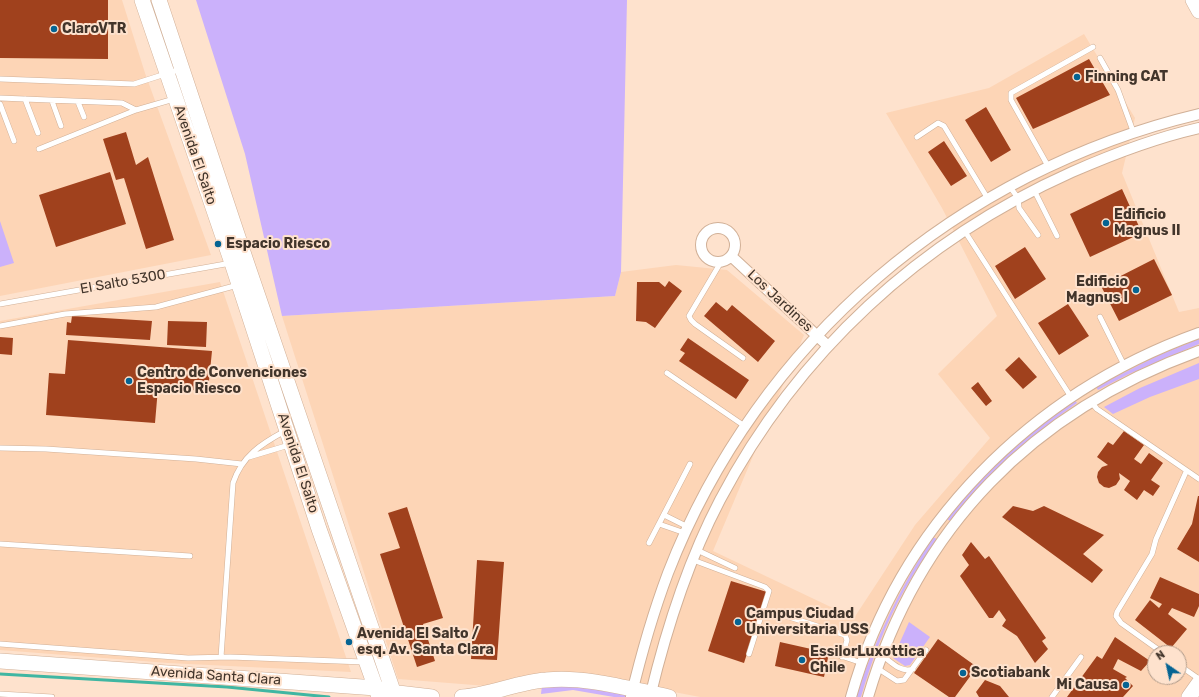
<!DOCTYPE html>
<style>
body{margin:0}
#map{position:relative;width:1199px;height:697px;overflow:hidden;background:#fee2cd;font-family:Rubik,sans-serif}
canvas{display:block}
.north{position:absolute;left:1147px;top:645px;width:40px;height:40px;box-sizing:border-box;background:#fee2cd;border:1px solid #b39d8c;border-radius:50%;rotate:326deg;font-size:11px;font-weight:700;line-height:16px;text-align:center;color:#42352b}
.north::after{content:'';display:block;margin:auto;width:14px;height:18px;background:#056493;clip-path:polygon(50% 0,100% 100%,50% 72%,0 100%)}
</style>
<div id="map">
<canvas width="1199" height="697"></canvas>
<div class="north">N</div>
</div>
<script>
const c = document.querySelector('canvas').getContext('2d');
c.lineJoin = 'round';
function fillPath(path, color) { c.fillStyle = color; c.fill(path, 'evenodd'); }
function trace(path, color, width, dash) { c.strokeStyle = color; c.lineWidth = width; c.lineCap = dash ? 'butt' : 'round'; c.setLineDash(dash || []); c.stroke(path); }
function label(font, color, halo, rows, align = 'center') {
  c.font = font + ' Rubik,sans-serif'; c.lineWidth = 4; c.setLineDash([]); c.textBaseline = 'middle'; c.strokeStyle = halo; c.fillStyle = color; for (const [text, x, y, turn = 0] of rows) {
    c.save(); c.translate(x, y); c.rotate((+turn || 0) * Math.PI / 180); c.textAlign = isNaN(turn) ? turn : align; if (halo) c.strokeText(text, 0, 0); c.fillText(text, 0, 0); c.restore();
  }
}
fillPath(new Path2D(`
 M0,0H122L145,73L211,255L0,296Z
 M1084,34L1135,118L1122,173L1179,312L1199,308V697H700L590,676L487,686L398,679L282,316L615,296L621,272L676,265L727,270L804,335L713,551L854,618L915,525L990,438L938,374L997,316L942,208L886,113L989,88ZM1155,653H1179V677H1155Z
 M220,282L351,672L168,663L0,650V321Z`), '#fdd5b6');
fillPath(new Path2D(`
 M196,0H627L621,272L615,296L282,316L245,154Z
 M0,221L14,263L0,267Z
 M1199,339V344L1129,374L1098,390L1096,387L1159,355Z
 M1199,363V379L1150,397L1113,414L1104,407L1140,388Z
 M1075,400L1077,403C1028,437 988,476 950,521L947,519L995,463L1020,441Z
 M933,537L937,539C926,555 915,571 905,589C886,623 872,659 861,697H856C875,639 900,588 933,537Z
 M909,622L930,637L910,665L905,666L893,658Z
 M542,685L585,687L641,697H614L573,690L541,694Z`), '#cbb1fb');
trace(new Path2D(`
 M0,674L227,687L329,697`), '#40b6a2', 3);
fillPath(new Path2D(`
 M0,0H108V59L0,58Z
 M1089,59L1110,95L1033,129L1016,98Z
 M986,107L1011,150L991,162L965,120Z
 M126,132L136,165L148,157L174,240L146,249L124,178L116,180L103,139Z
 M944,141L967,176L951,186L928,152Z
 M110,172L126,224L56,247L39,195Z
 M1122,189L1142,233L1090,257L1070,214Z
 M1025,247L1046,279L1015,299L995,266Z
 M1154,259L1172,295L1119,321L1101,286Z
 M669,281L682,291L655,328L646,322L636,321L637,282H659L665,287Z
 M716,302L727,311L732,305L775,341L758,362L704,316Z
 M1068,304L1089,336L1059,355L1038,323Z
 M72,316L152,321L150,340L66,335L67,322L71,323Z
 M168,321L207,322L206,347L167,345Z
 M0,337L13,338L12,355L0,354Z
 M688,338L749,380L736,399L679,361L685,353L680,350Z
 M68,340L212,351L208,391L158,388L155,423L46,415L49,373L65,374Z
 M1019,357L1037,377L1023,389L1005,370Z
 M978,382L992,401L986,406L971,388Z
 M1124,431L1144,445L1134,459L1141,464L1149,453L1163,463L1151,480L1160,486L1153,496L1144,490L1137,500L1124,490L1130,481L1119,473L1120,479L1116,485L1109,488L1104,487L1099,483L1097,477L1098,472L1102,467L1108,465L1097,457L1108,442L1113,445Z
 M1198,496H1199V562L1177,549L1192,524Z
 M1013,506L1033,511L1044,506L1104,535L1083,554L1103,570L1092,583L1002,517Z
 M407,507L443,618L423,624L435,661L417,667L380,554L400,548L388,513Z
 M971,542L985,559L989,556L1046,638L1042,641L1048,649L1035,663L1017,636L1002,626L1006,620L999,610L993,618H989L960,576L969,565L962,555Z
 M477,560L504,562L497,660L471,659Z
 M1160,577L1199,594V606L1194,617L1172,608L1168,614L1187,629L1171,648L1135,620L1150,600L1159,608L1162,604L1150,598Z
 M731,581L767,592L744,663L708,651Z
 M1115,637L1150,661L1141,671L1118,659L1113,669L1127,677L1125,678L1133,686L1123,697H1067L1097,656L1102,659Z
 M938,639L977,667L955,697H949L914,673Z
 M780,642L829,653L824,677L775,666Z
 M985,680L1000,686L1009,697H979L976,692Z`), '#a0411d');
const lane = new Path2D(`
 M1100,58L1118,90L1133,131
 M0,79L134,84L181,69
 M0,98L122,103L136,110
 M25,99L38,133
 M52,101L61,126
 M78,102L84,117
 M0,104L14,141
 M917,137L938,123L944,126L988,199
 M39,149L136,110L174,99
 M1048,166L1011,100V93L1093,47
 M1010,187L1018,198L1019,208L1038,235
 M1034,190L1057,236
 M964,230L1071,397
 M721,262L689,316L691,320L695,324L743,358
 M0,304L231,263
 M1100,317L1124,365
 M0,326L65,314L156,307L238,285
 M667,373L746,427
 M1091,402L1097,409L1199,479
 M0,448L46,449L196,459L242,464
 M249,457L289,445
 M664,515L688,527
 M659,524L685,533
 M649,543L690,464
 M0,544L190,556
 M697,550L735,568
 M693,560L765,587L769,591L749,654
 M783,615L845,635L847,640L842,657
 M0,644L188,658L230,657L364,662
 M820,649L862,663
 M1163,653L1121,623L1116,616L1117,612L1152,554L1156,539L1186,472
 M883,656C892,663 901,673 913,669
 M221,657L233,483C242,456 261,444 285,431
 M1179,665L1199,679
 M877,668L897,681L904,680L926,650
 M0,694L52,697
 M1052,697L1081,657`);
const street = new Path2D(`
 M701 245a17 17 0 1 1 34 0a17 17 0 1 1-34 0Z
 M731,256L828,346
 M631,697C641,655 653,613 668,573C758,341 959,171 1199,114
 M650,697C666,630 688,561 720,500C798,352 920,240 1072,172C1113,154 1155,138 1199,128
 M851,697C899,525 1032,393 1199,333
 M868,697C918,527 1033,411 1199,351`);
const secondary = new Path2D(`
 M142,0L232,263L319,529L379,697
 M159,0L246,261L395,697
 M1193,0L1199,11
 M0,661L376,688L398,693L432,697
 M462,697C491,695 517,682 546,680C587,676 629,689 669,697
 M1189,697L1199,683`);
trace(lane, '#d1b097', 6);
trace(street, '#d1b097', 12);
trace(secondary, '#d1b097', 16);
trace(lane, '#fff', 5);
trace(street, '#fff', 10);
trace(secondary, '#fff', 15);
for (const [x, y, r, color] of [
 [54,29,4,"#056493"],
 [1077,77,4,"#056493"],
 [1106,223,4,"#056493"],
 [218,244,4,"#056493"],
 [1136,290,4,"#056493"],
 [129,381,4,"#056493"],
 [738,622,4,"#056493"],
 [349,642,4,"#056493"],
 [802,660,4,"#056493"],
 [963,673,4,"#056493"],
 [1126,685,4,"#056493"]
]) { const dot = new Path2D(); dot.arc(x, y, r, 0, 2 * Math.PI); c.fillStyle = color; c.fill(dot); trace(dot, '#fee2cd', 1.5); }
label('bold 14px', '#42352b', '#fee2cd', [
 ["ClaroVTR",62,29],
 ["Finning CAT",1085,77],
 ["Edificio",1114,215],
 ["Magnus II",1114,231],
 ["Espacio Riesco",226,244],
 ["Edificio",1128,282,"right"],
 ["Magnus I",1128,298,"right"],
 ["Centro de Convenciones",137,373],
 ["Espacio Riesco",137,389],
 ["Campus Ciudad",746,614],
 ["Universitaria USS",746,630],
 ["Avenida El Salto /",357,634],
 ["esq. Av. Santa Clara",357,650],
 ["EssilorLuxottica",810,652],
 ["Chile",810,668],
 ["Scotiabank",971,673],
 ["Mi Causa",1118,685,"right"]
], 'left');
label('14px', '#42352b', '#fee2cd', [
 ["Avenida El Salto",195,155,71],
 ["El Salto 5300",123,282,-10],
 ["Los Jardines",780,301,43],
 ["Avenida El Salto",298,463,72],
 ["Avenida Santa Clara",216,676,4]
]);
</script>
